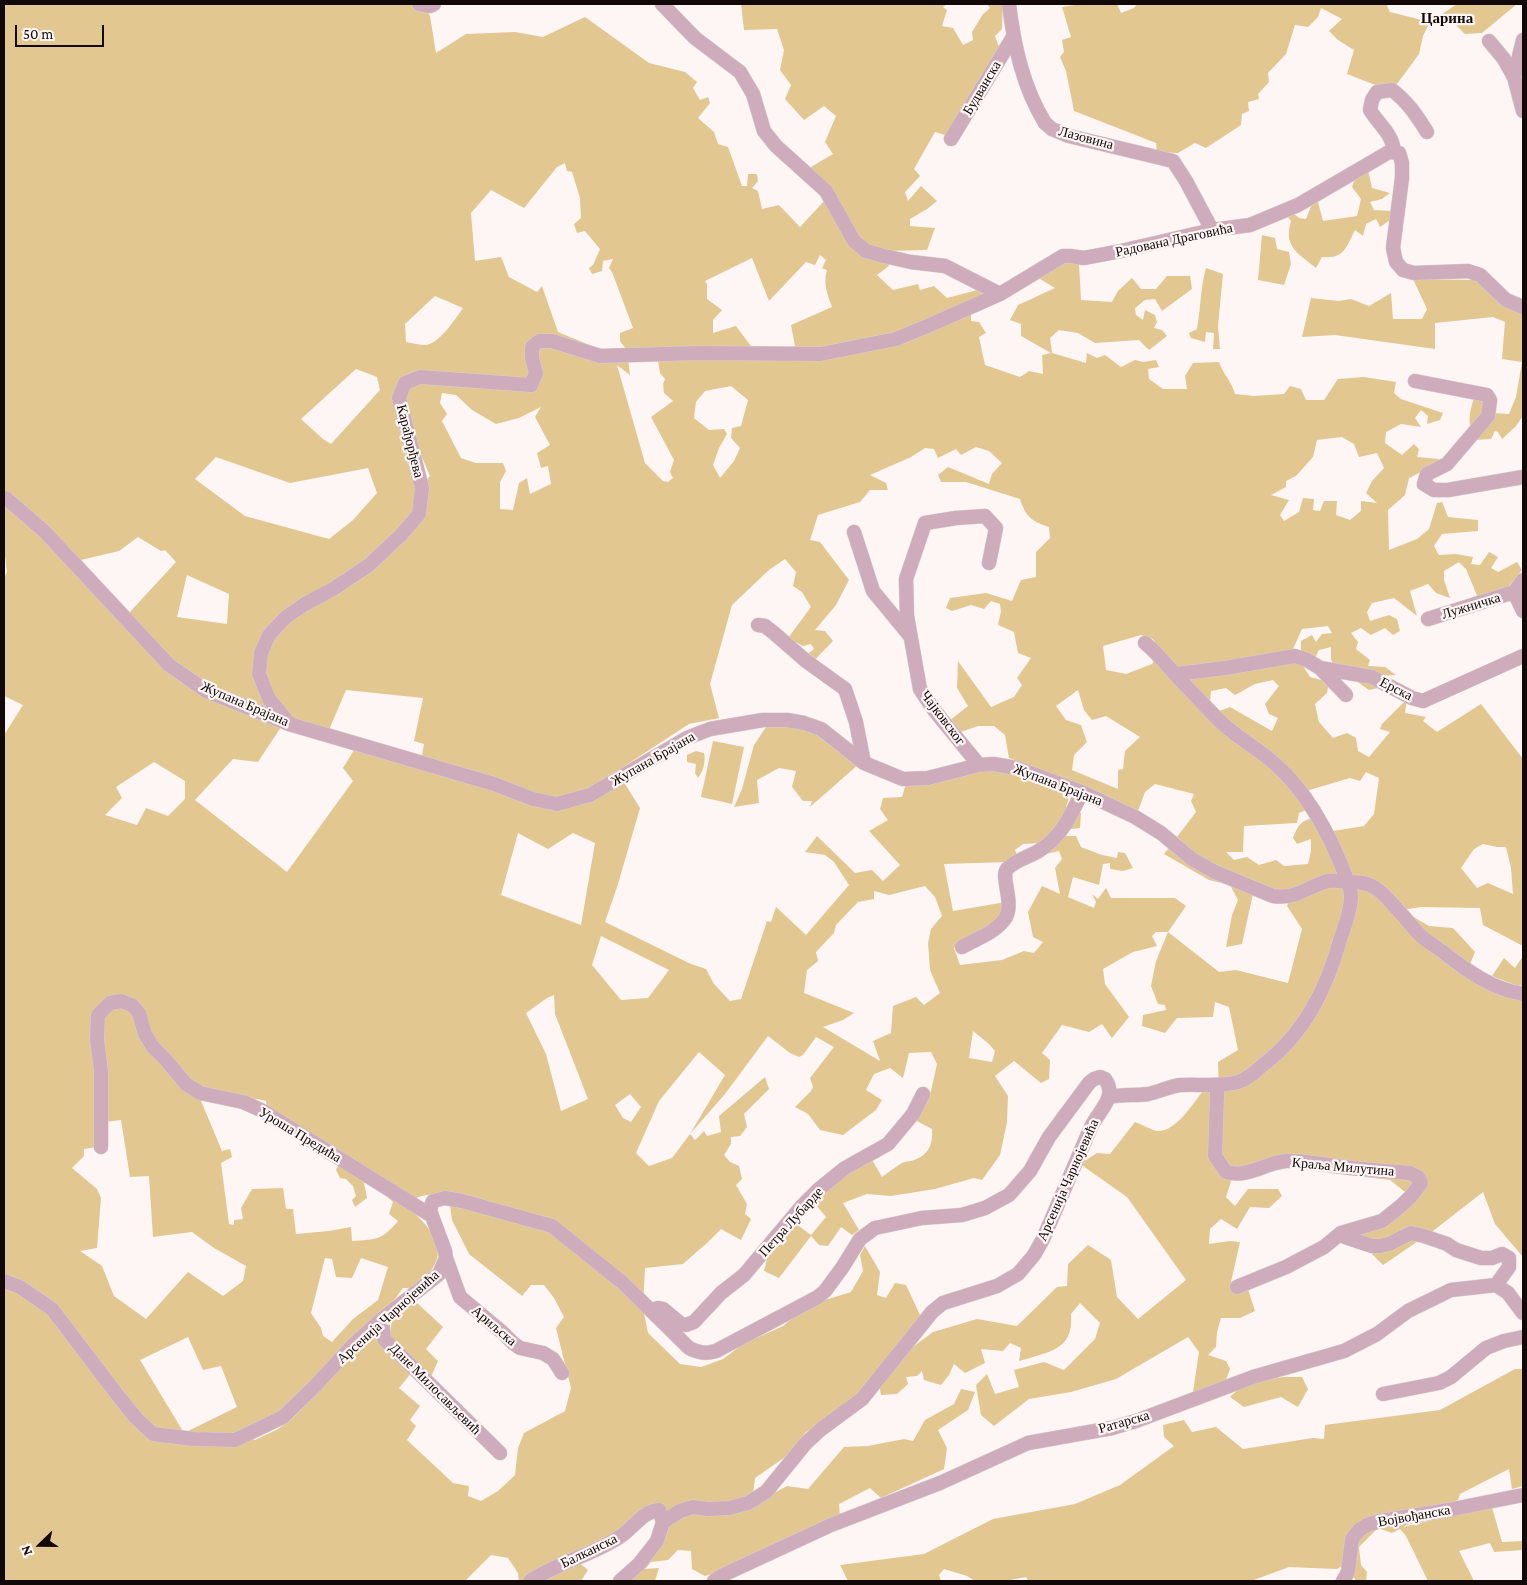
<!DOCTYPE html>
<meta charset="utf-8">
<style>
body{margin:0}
#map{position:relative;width:1527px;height:1585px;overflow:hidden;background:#fdf6f5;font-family:"Crimson Pro",serif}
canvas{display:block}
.frame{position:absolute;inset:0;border:5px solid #130808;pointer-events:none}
.north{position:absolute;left:15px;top:1520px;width:50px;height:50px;-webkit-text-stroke:4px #fdf6f5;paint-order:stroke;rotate:248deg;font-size:14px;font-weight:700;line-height:20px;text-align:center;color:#130808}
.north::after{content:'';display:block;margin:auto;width:18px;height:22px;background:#130808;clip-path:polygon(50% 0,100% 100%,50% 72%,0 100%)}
.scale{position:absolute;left:15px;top:25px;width:89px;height:22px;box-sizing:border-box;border:2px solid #130808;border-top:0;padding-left:6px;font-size:15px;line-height:18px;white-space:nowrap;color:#130808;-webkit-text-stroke:4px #fdf6f5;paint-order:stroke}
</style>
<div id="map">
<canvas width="1527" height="1585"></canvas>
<div class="frame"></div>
<div class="north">N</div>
<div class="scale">50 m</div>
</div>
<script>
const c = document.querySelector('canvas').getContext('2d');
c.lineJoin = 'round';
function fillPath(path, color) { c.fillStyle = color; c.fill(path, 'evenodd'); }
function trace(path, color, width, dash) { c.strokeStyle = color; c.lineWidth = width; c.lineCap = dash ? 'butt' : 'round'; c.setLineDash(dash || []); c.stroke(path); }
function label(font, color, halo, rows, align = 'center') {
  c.font = font + ' "Crimson Pro",serif'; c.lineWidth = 4.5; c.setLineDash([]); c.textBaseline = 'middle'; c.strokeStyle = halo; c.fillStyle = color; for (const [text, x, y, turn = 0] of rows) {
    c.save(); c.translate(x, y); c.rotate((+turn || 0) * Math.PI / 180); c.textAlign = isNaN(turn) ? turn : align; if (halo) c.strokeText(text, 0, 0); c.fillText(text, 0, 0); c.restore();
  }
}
fillPath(new Path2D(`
 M4,4H422L430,16L436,53L466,34L515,32L543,37L585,17L649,63L685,72L697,82L693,88L700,100L708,97L710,103L698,118L714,132L718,144L728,147L742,186H747L748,174H757L758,181L752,188L758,191L762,209L779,205L800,227L825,200L811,167L833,154L825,142L836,116L824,106L804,120L785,99L791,85L780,70L784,50L777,29L744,30L741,4H947L943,7L947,10L942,26L953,28L963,45L973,40L972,32L983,14L990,8L987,4H1003L1002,29L995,36L1000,50L948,136L935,132L914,169L920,176L905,192L908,201L921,186L937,201L927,209L910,219V226L935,228L927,250L886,251L889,266L877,275L893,290L918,284L920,290L934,286L947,298L985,288L992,292L971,312V321L979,322L986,333L979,337L985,365L1020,377L1029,371L1043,374L1042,355L1051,353L1021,336V324L1010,320L1018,305L1055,288L1040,279L1042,271L1070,259L1079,264L1081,300L1112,302L1118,291L1132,278L1141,289H1156L1167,276H1190L1192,289L1162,311L1155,299L1145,300L1135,308L1136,315L1143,320L1145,310L1155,315L1157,322L1154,328L1162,330L1167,336L1149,350L1139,340L1095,343L1078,333L1059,330L1050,338L1052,353L1086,363L1087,353L1097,358L1105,355L1121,367L1135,360L1143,362L1156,360L1159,367L1148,369L1149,379L1163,389H1187L1185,376L1193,363L1219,362C1223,374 1232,382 1235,394L1254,396L1284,394L1290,386L1301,389L1306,400H1324L1338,379L1364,377L1396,382L1394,393L1401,399L1443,413L1440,420L1427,424L1428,416L1421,410L1415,418L1421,427L1401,424L1386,432L1385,443L1402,455L1414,444L1419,449L1417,457L1439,459L1437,464L1409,478L1405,495L1388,510L1389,550L1417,539L1429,529L1437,503L1442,502L1448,517L1478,520V531L1442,534L1434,546L1439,555L1456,554L1473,557L1471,564L1480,565L1489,552L1498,557L1491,568L1498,572L1517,562L1522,570L1509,586L1478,598L1466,569L1459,562L1444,571V580L1450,598L1436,593L1428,584L1410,591L1417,616L1394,598L1372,603L1367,612L1370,621L1389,615L1397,619L1400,631L1393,635L1385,628L1371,635L1361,628L1351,633L1358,642L1356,649L1370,660L1368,666L1385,667L1396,675L1381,676L1383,687L1369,690L1356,681L1335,675L1331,658V647L1319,650L1314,660L1301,652V641L1312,635L1316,642L1322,634L1332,633L1328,626L1302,629L1293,649L1287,654L1300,661L1310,677L1329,682L1327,693L1315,704L1319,722L1333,738L1347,733L1356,738L1358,751L1369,757L1390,732L1380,729L1382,724L1407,699L1405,713L1426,717L1423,721L1437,732L1481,704L1523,759V946L1483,925L1480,908L1421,907L1402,910L1429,926L1453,928L1475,952L1466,974L1523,999V1257L1495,1224L1483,1192L1433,1231L1383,1265L1354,1236L1410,1196L1390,1180L1314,1171L1284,1159L1232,1178L1226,1197L1235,1206L1248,1189H1278L1282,1196L1269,1208L1250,1207L1237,1229L1221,1219L1210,1229L1209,1244L1230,1241L1240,1242L1231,1282L1248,1289L1255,1311L1240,1318H1221L1217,1332L1216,1347L1208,1355L1226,1361L1230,1369L1224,1385L1193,1392L1199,1352L1188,1337L1116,1379L1071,1392L1029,1399L994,1426L981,1415L976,1385L987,1374L995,1394L1019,1387L1014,1370L1044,1362L1064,1370L1095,1339L1100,1323L1080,1303L1071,1314C1074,1351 1048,1352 1019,1361L1021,1348L1010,1343L1003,1351L981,1349L985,1363L965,1373L954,1364L949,1375L941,1385L924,1380L922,1371L917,1376L906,1377L908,1384L897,1394L881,1395L879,1384L906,1352L933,1332L977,1319L1017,1326L1057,1287L1067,1286L1068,1264L1088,1245L1111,1260L1117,1297L1138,1319L1186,1280L1127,1197L1080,1164L1097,1153L1110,1154L1135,1122C1141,1124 1151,1130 1158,1131C1175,1132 1193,1104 1202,1092L1219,1091L1218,1062L1238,1050L1229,1007L1215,1002L1213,1017L1177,1018L1165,1033L1142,1026L1143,1015L1166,1010L1165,1005L1158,1004L1151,986L1156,961L1168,932H1156L1152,936L1157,946L1133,952L1103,969L1105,984L1129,1017L1112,1038L1102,1024L1089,1032L1062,1025L1042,1053L1050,1060L1049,1079L1041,1083L1014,1061L995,1076L1008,1096L1007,1122L1000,1155L982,1180L974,1178L935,1189L891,1196L867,1194L843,1203L859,1230L852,1235L841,1227L828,1246L819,1245L811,1236L779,1278L764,1271L770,1247L792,1221L811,1235L826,1217L812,1200L827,1184L871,1158L882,1177C889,1172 895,1167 902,1163C906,1161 910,1162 914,1160C929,1155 933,1144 932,1129L915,1120L931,1091L937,1064L931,1052L909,1053L903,1078L890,1068L874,1074L866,1090L882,1100L876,1110L843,1135L820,1130L808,1114L795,1107L811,1091L813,1087L810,1078L834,1047L816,1037L803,1055L799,1057L790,1053L768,1036L725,1094L690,1134L695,1140L704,1131L707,1136L721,1132L719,1116L765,1077L769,1089L744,1114L747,1127L740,1136L731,1137V1144L724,1155L730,1162L739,1166L742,1179L736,1185L747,1204L745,1214L751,1219L741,1240L721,1229L707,1243L683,1264L645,1268L643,1308L648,1333L680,1364L701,1367L723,1359L743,1344L783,1326L798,1313L825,1300L851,1292L863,1271L860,1255L865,1246L880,1272L877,1295L886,1298L895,1283L906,1285L921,1317L857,1399L818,1426L806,1432L788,1455L755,1478L753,1494L761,1500L787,1486L808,1489L844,1447L868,1446L904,1439L913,1441L925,1420L954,1404L961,1389L975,1392L968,1410L938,1430L947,1448L944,1469L881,1498L870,1488L839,1504L840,1516L731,1568L705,1576L692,1569L691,1551L678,1550L668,1560L651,1562L645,1569L659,1568L655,1581H628L651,1558L670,1524L660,1521L654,1505C628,1526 602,1549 568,1554L588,1570L581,1581H519L518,1573L508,1558L491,1555L465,1581H4V735L23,705L4,696V578L7,572L4,548ZM565,163L567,171L572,172L580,198L581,218L574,224L577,233L585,231L600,249L593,265L589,268L592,274L602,271L603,261L613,259L609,268L612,272L633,328L620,333V341L626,349L604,351L558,332L542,286L537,292L509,277L501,257L475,261L471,213L491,190L524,208L557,167ZM820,255L826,260L822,268L827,270C823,283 827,294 832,307L791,325L795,346L760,358L736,326L713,333V320L722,310L707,299V284L705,281L752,258L769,301L806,262L815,265ZM435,296L463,308C456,318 439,344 426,345C420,345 412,343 406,342L405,324ZM656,348L660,373L665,379L663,384L664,393L673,401L651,417L674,460L670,472L673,478L668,482L663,481L645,463L617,365L630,375L627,350ZM356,369L377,377L380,390L331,444L323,439L301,419ZM731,386L748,400L741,426L732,428L731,438L740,448L734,461L720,478L713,465L719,448L727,434L724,429L709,430L694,418L696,402L705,391ZM442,393L456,395L472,410L496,424L519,418L541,407L535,417L550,445L537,453L541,468L548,466L551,484L530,494L527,478L519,483L513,510L500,509V482L506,471L503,463H476L461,458L442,421L447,414L440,403ZM401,409L430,476L417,490L400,432ZM1342,437L1354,444L1359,457L1377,453L1384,468L1372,481L1366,493L1377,503L1361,501V511L1350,520L1336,515L1337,501H1324L1320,511L1313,510L1314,499L1303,498L1299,512L1284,521L1280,515L1289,500L1271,495L1286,487V481L1296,476L1313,457L1317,440ZM976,447L989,451L1002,463L992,474L989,484L948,467L938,475L941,482H966L1020,499C1026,517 1031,521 1049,527L1050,538L1036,552V577L1021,580L1012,601L986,593L950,598L946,608L952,611L971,605L984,609L991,601L1000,604L1001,611L998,625L1014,632L1018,653L1031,658L1017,678L1022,685L1014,697L991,707L958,661L957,688L968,706L949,721L958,733L978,726H994L1005,735L1009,758C1053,774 1097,790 1138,811L1145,792L1155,784L1194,794L1191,801L1196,812L1164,854L1209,880L1230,885L1238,900L1232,915L1226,947L1242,944L1253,894L1291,895L1287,906L1302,929L1288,983L1236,970L1219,972L1168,932L1186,906L1175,898H1111L1106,888L1098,899L1092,894L1096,902L1094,908L1068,897L1073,877L1099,885L1103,864L1110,863V869L1123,871L1133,868L1125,853L1118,852L1117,858L1102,855L1081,847L1076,836H1060L1042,855L1059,851L1062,859L1055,868L1060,894L1042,886L1028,912L1033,937L1043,942L1034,953L1024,951L1002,960L960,965L954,948L985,931L1001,918L1006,902L953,911L944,864L1009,862L1017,855L1015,850L1023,844L1038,843L1054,830H1063L1080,828L1081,813L1066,807L1071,792L985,764L907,780L902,797L883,798L880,809L888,820L869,831L900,865L883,881L872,870L855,873L817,836L805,852L825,855L834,862L849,885L806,935L776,907L771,922L767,921L741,999L730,1001L714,984L706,969L691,964L605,922L618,884L640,808L617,771L689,724L719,718L710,684L732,605L769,570L785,559L796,572L793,586L802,592L811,607L788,638L803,646L811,644L814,649L800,660L807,668L833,641L825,631L815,630L836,605L849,580L820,542L810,540L818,515L860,502L870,490H888L886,483L870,475L911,457L925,448L934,449L938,458L956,449L961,455ZM216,457L290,483L368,468L377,493L353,520L329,539L245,516L195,479ZM138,537L161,551L165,550L176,562L129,613L81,560L119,551ZM187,575L229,594L227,624L177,617ZM1141,635L1153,639L1160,649L1152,664L1126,674L1106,670L1103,646ZM1273,680L1279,686L1265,704L1269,714L1278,718L1272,731L1230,707L1217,712L1209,714L1211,691L1226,688L1235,695L1255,684ZM346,690L423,698L414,741L424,744L422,755L354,750L343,768L353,781L287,872L195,800L233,759L258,762L281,727L329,730ZM1078,690L1084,710L1092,720L1106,716L1140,737L1125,751L1123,769L1118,770V789L1072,770L1074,755L1087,742L1081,725L1066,720L1056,706ZM154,762L185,781V799L168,816L146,808L137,825L105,815L122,798L116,787ZM1366,772L1379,778L1374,814L1364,826L1333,831L1313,818C1300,821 1298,826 1293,838L1297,844L1311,839V851L1308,864L1284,866L1276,860L1259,865L1247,857L1234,860L1226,852H1243L1244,826L1297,823L1299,813L1313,807L1306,791L1350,778L1360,781ZM518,833L548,849L573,833L595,843L581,925L501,895ZM1483,844L1497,847H1506L1511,868L1513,894L1488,883L1477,888L1461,868L1474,849ZM925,886L935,897L942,916L931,929L928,943L930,970L940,993L924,1005L916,997L893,1006L891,1033L873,1041L880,1061L823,1027L843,1020L854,1013L804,993L807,970L818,961L816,952L834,933L836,925L858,902L874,899V891L889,895ZM601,936L669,970L648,998L621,1000L592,965ZM554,995L555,1014L588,1099L561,1111L546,1054L526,1013L547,998ZM973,1031L989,1044L995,1051L992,1062L969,1058ZM699,1052L725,1075L690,1134L672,1158L649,1166L636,1153L659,1101ZM630,1094L641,1107L631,1122L623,1118L615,1105ZM199,1096L248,1102L257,1099L266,1101L267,1110L305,1129L306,1135L343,1155L336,1170L340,1178L346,1179L353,1186L356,1196L352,1200L355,1207L367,1198L364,1183L374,1177L377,1188L393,1202L389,1214L398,1221C381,1241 377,1239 352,1241L351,1227L329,1231L296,1234L293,1209H286L283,1188L252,1189L241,1208L243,1219L234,1220V1225L229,1224L221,1163L232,1157L230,1149L222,1151ZM121,1120L130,1177L149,1176L153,1237L192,1232L214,1248L246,1266L243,1281L223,1296L188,1272L146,1319L114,1296L102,1266L80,1251L97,1248L101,1198L97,1189L72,1168L84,1156V1149L97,1147L105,1122ZM448,1191L452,1220L469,1254L522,1296L531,1285H544L554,1298L564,1317L556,1328L571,1388L565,1411L524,1433L518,1448L515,1475L498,1491L481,1501L468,1496L469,1486L453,1483L407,1440L416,1426L410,1420L420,1406L399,1388L412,1372L374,1333L339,1367L332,1377L294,1417L278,1429L255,1440L243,1435L282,1414L363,1328L395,1299L403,1288H416C424,1279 433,1271 437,1259C443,1239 421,1219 408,1207L412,1199L422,1196ZM325,1258L332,1259L336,1277L352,1278L361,1258L388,1267L378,1300L353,1319L332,1342L323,1336L321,1328L311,1313ZM188,1337L203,1370L221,1366L237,1407L184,1433L140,1360Z
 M1081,4H1117L1121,13L1134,8L1137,4H1388L1387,6L1390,12L1430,22L1423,36L1419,54L1394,88L1378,86L1347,74L1354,50L1338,40L1329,31L1342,19L1321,8L1318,17L1308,27L1295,25L1286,54L1268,73L1269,82L1258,94L1259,99L1248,102L1249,111L1242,114L1241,125L1206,148L1195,143L1178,153L1157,152L1156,143L1074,111L1066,71L1060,57L1064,52L1062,40L1071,37L1062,7Z
 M1457,4H1517L1482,33L1465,34L1456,25L1445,24L1442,14Z
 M1368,170L1372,188L1390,193L1382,199L1370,202L1374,210L1393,211V218L1380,227L1376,219L1366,224L1363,236L1355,230C1346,248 1344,259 1322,257L1316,268C1298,253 1283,247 1291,221L1287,216L1293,213L1299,218L1306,219L1312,204L1318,202L1323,221L1357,216L1361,199L1352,187L1355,178Z
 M1262,235L1275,238L1277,249L1289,252L1291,264L1284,285L1258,280Z
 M1206,268L1223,274L1218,326L1220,349H1213L1214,333L1206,332L1205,342L1191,338L1189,333L1197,329C1201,307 1200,290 1206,268Z
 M1413,279L1476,280L1523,311V416L1516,426L1502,439L1498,432L1495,431L1491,439L1475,440C1467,423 1469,414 1474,398L1483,395L1494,413L1509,414L1516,397L1522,362L1502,359L1505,322L1493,317L1435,323V349L1335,335L1302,337L1311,298L1339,301L1351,299L1369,306L1391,293L1393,319H1422L1427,309Z
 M768,724L820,732L859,764L810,807L812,801H803L792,787L796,771L779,768L757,780L759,803L734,807L742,789L754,745Z
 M713,741L744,747L732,804L701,797Z
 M696,751L704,753C706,762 703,771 698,778L695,773L696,764L687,762V755Z
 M1523,956V986L1515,985L1492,976L1504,958L1515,968Z
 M415,1301L443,1327L426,1349L438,1361L430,1379L389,1337L393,1316Z
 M1515,1369H1523V1486L1512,1489L1509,1469L1460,1494L1458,1500L1403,1527L1445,1517L1491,1504L1502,1542L1523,1541V1550L1494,1552L1490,1543L1459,1551L1474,1581H1428L1406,1536L1400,1529L1392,1533L1378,1528L1359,1547L1361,1565L1367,1572L1366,1581H1356L1353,1576V1560L1337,1569L1289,1567L1251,1581H1028L1026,1577L1005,1581H975L967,1576L944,1569L939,1575L941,1581H848L840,1565L924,1554L993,1519L1075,1504L1120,1485L1174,1446L1164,1437L1163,1425L1184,1420L1192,1432L1216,1427L1243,1449L1313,1438L1324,1439L1325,1425L1440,1410Z
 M1283,1377H1302L1308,1389L1298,1407L1281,1397L1244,1407L1230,1397C1245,1381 1262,1381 1283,1377Z`), '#e2c791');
const minor = new Path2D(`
 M419,4L430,6L434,4
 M662,4L695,38L740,72L753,94L764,131L776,146L826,191L854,241L866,251L884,256L911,262L945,266L1000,294
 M1009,4C1014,46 1023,87 1045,123L1052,129L1069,136L1173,161L1186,181L1212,230
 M1523,40L1514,77L1523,111
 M1489,41L1504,59L1514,77
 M951,139L1013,37
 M1394,152C1393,134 1379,125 1370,110L1372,100L1377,92L1392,90C1408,102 1417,116 1427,132
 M1415,381L1487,395L1490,400L1488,416L1447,464L1427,474L1424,484L1434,490H1448L1523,477
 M4,498L7,499L45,532L169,665L206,691L289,724L494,784L533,799L557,804L590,795L687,738L710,729L763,720H787L804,723L821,729L864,763L903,779L928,778L979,765L993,764L1017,768L1082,792L1135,817L1161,833L1192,859L1215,872L1273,896C1298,899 1306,887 1328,881C1334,880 1341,881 1348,882C1349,886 1351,892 1351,897C1351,910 1345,925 1341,937C1327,988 1305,1033 1263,1065C1255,1072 1248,1079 1238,1082C1219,1087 1200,1084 1181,1085C1170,1086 1159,1092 1148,1094C1135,1096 1123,1094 1110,1097
 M854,532L873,591L910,636
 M1514,592L1523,580
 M1428,619L1514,592L1523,611
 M758,625L765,626L774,633L806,661L845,689L856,722L864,763
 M1145,643C1160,655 1171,671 1185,685C1197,697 1209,711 1222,723C1238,738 1257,748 1274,763C1309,793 1332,839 1348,882C1354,882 1361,882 1367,884C1383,888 1406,921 1419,934C1426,941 1435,946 1443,952C1467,971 1492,989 1523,994
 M1320,668L1372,677L1412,698L1423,701L1523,656
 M1176,674L1225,668L1295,656L1307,660L1320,668L1346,695
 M289,723L269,699L259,674L261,653L269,635L286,617L305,604L333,589L369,565L401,535L419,514L422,488L399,398L405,383L420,377L531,385L536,373L532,358V347L539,341H552L600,356L698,353L821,354L896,339L930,325L1000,294L1063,256H1070L1084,258L1121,251L1212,230L1250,225L1298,205L1389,152L1399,153L1402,163V178L1393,248L1396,262L1403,270L1414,273L1468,271L1480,275L1506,300L1523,307
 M979,765L934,710L920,689L907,616L906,579L925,523L956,518L985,516L996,528L989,563
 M962,947C976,939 994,933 1004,920C1016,905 1000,878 1007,869C1015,860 1030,857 1040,850C1062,836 1071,815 1082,792
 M1217,1086V1096L1215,1156L1226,1172C1249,1178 1264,1163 1286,1161C1306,1160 1324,1165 1344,1167C1366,1170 1388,1171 1410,1173L1418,1177L1421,1183L1412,1195L1402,1205L1382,1221L1341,1233L1345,1237L1372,1246H1380L1389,1244L1411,1233L1424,1236L1447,1244L1456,1250L1481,1258H1492L1502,1254L1509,1258V1267L1496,1285
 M101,1147V1071L97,1039L98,1015L110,1003L121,1001L132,1005L139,1013L145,1034L153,1047L165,1059L186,1084L200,1093L243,1102L263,1111L432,1216
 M446,1258L460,1297L502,1332L513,1343L520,1348L543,1353L553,1359L562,1373
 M4,1281L20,1287L52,1309L119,1397L136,1418L153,1434L194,1439L235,1440L283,1417L315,1386L352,1346L382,1319L439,1274L446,1258L445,1251L432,1216L430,1209L433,1201L445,1198L462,1201L552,1226L623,1283L689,1348C699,1353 706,1354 716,1351L818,1297L825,1291L842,1268L860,1239L875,1228L922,1218L962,1215L985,1208L1009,1195L1030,1171L1049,1137L1089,1083L1094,1079L1100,1077L1105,1079C1118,1097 1099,1110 1091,1127L1043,1239L1034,1255L1018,1274L997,1286L943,1303L932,1312L862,1399L820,1430L805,1444L766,1492L748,1503L729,1508L708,1509L693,1507L680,1511L663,1522L657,1541L639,1564L620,1581
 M1237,1287L1286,1267L1324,1247L1341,1233
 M655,1309L658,1308L663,1309L681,1324L686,1325L694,1322L721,1293L744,1275L801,1207L819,1189L845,1168L888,1144L913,1114L923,1094
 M382,1319L384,1339L500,1453
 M1383,1394L1439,1383L1451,1377L1486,1348L1504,1341L1523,1337
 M530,1581C559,1562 593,1555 621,1536C634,1527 643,1511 659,1510L663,1522
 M714,1581L723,1575L831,1525L940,1483L1028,1443L1112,1428L1136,1421L1253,1377L1344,1351L1377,1334L1408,1311L1451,1290L1496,1285L1508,1293L1523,1313
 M1343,1581L1348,1572L1352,1539L1359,1530L1367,1525L1380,1521L1448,1510L1523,1495`);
trace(minor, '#d8d0cf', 15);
trace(minor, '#cfacbb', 14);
label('14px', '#130808', '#fdf6f5', [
 ["Будванска",982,88,-59],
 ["Лазовина",1086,138,15],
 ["Радована Драговића",1174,240,-12],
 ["Карађорђева",410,441,76],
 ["Лужничка",1471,606,-17],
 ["Ерска",1396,689,27],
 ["Жупана Брајана",245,704,23],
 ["Чајковског",943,718,53],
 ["Жупана Брајана",653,759,-30],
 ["Жупана Брајана",1058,785,21],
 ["Уроша Предића",300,1135,31],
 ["Краља Милутина",1343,1167,5],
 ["Арсенија Чарнојевића",1068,1180,-66],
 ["Петра Лубарде",791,1222,-48],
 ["Арсенија Чарнојевића",388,1317,-42],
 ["Ариљска",494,1326,40],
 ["Дане Милосављевић",435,1389,45],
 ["Ратарска",1124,1422,-16],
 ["Војвођанска",1414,1516,-10],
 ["Балканска",589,1551,-26]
]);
label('bold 15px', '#130808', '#fdf6f5', [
 ["Царина",1447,18]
]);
</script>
